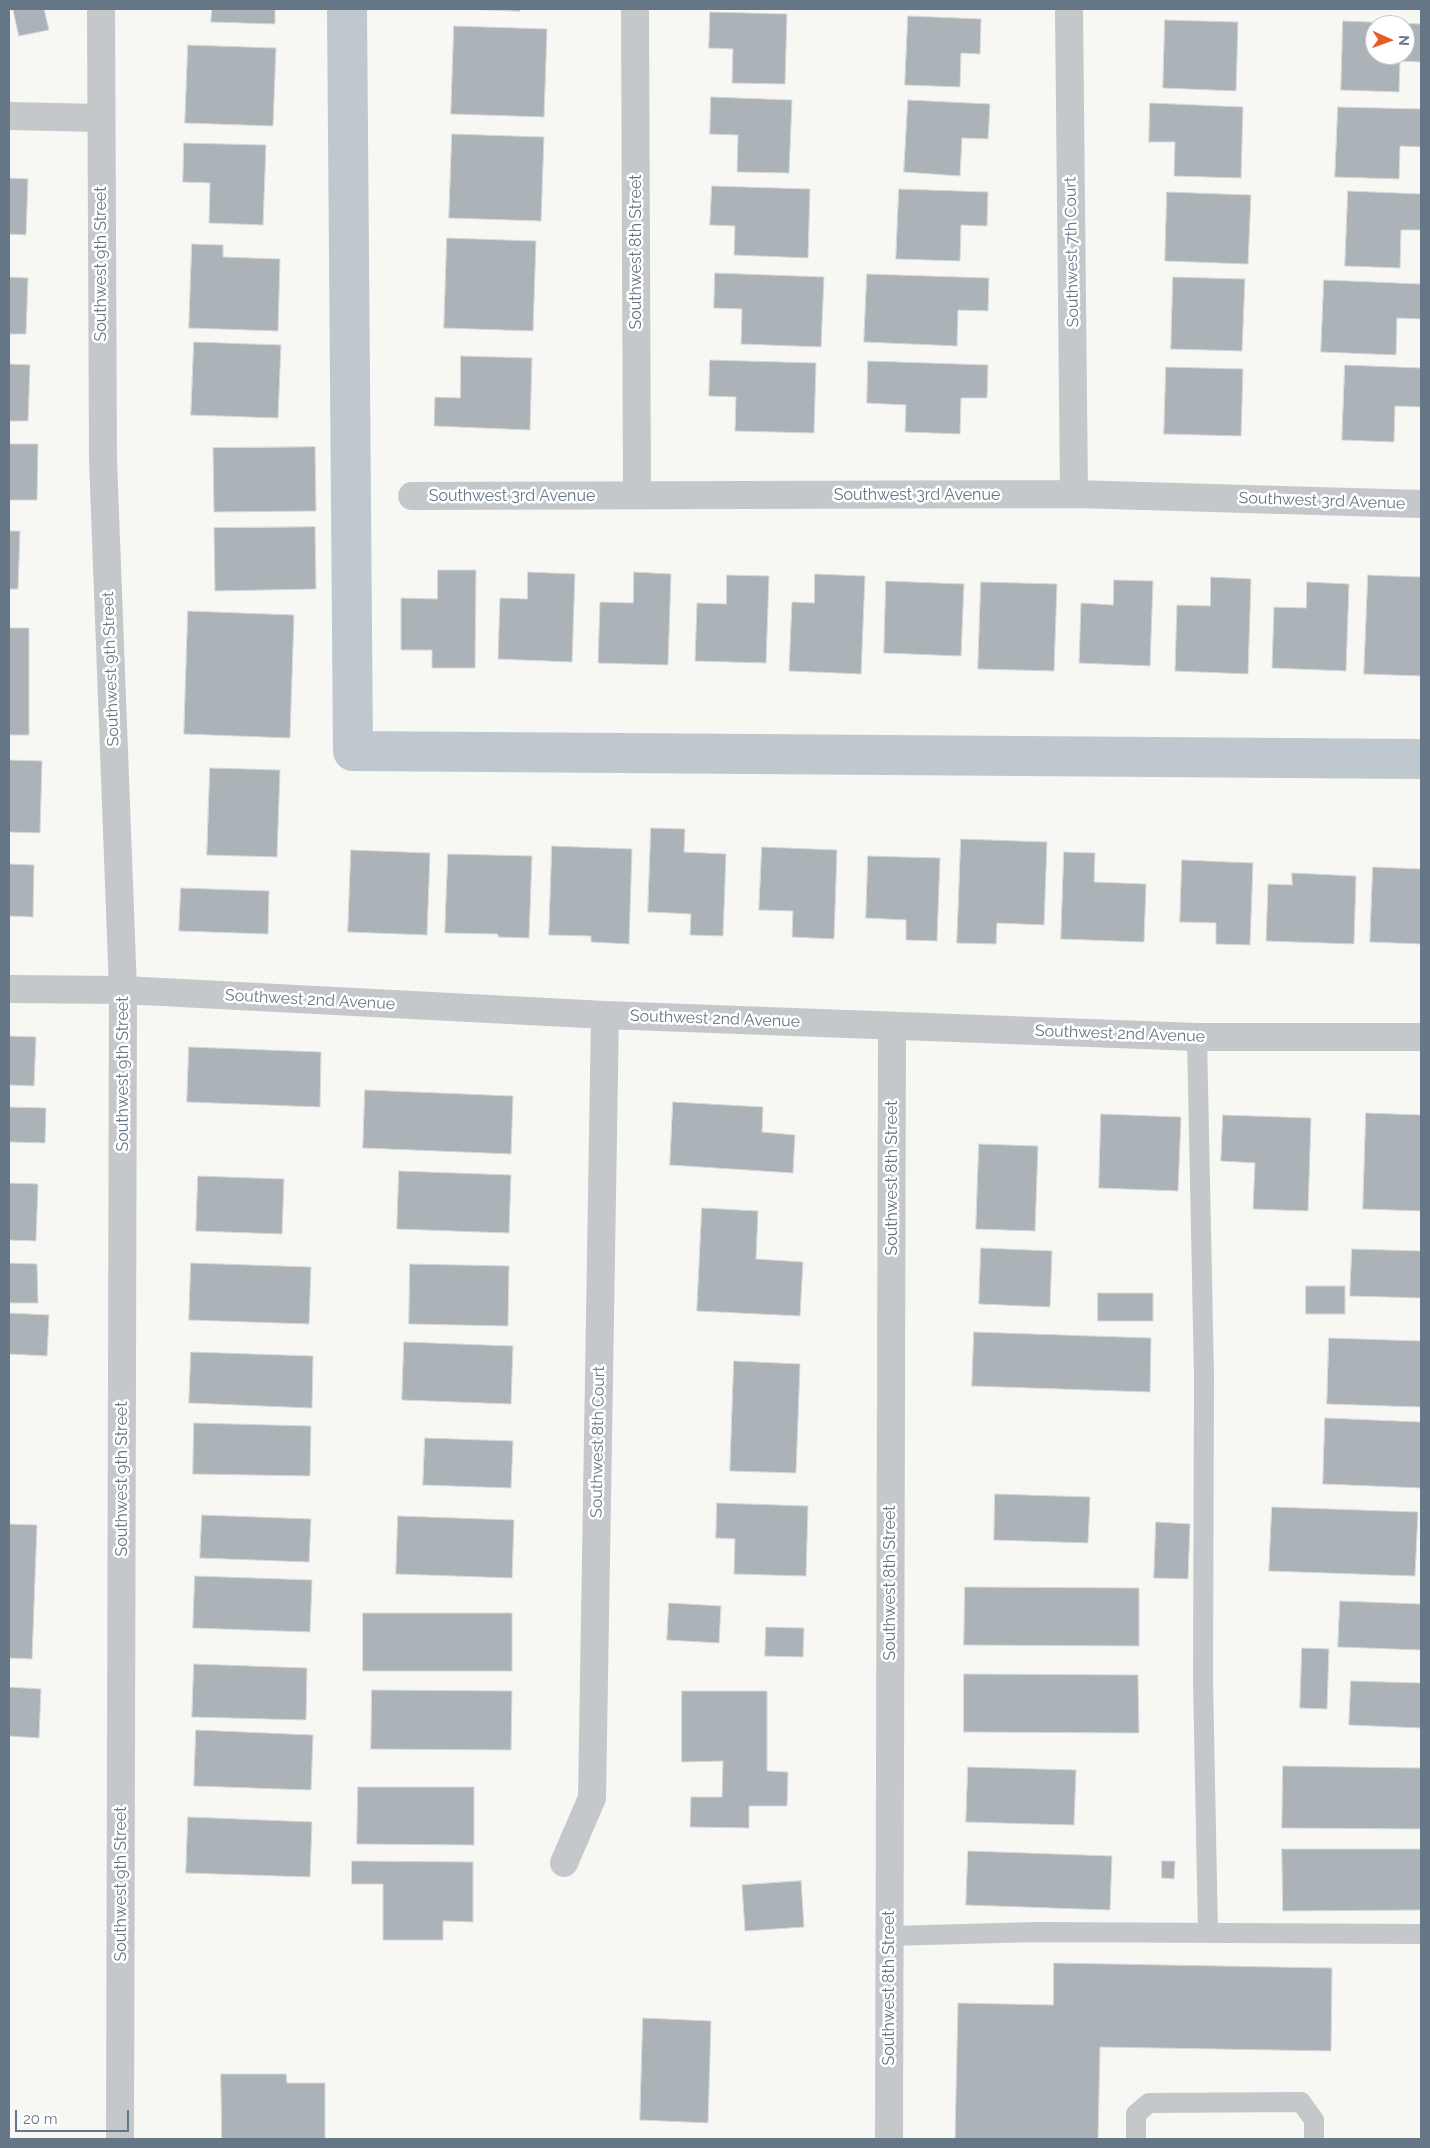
<!DOCTYPE html>
<style>
body{margin:0}
#map{position:relative;width:1430px;height:2148px;overflow:hidden;background:#f7f7f4;font-family:Raleway,sans-serif}
canvas{display:block}
.frame{position:absolute;inset:0;border:10px solid #657686;pointer-events:none}
.north{position:absolute;left:1365px;top:15px;width:50px;height:50px;box-sizing:border-box;background:#fff;border:1px solid #c1c8cf;border-radius:50%;rotate:92deg;font-size:14px;font-weight:700;line-height:20px;text-align:center;color:#657686}
.north::after{content:'';display:block;margin:auto;width:18px;height:22px;background:#e75c24;clip-path:polygon(50% 0,100% 100%,50% 72%,0 100%)}
.scale{position:absolute;left:15px;top:2110px;width:114px;height:22px;box-sizing:border-box;border:2px solid #657686;border-top:0;padding-left:6px;font-size:15px;line-height:18px;white-space:nowrap;color:#657686;-webkit-text-stroke:4px #fff;paint-order:stroke}
</style>
<div id="map">
<canvas width="1430" height="2148"></canvas>
<div class="frame"></div>
<div class="north">N</div>
<div class="scale">20 m</div>
</div>
<script>
const c = document.querySelector('canvas').getContext('2d');
c.lineJoin = 'round';
function trace(path, color, width, dash) { c.strokeStyle = color; c.lineWidth = width; c.lineCap = dash ? 'butt' : 'round'; c.setLineDash(dash || []); c.stroke(path); }
function fillPath(path, color) { c.fillStyle = color; c.fill(path, 'evenodd'); }
function label(font, color, halo, rows, align = 'center') {
  c.font = font + ' Raleway,sans-serif'; c.lineWidth = 5; c.setLineDash([]); c.textBaseline = 'middle'; c.strokeStyle = halo; c.fillStyle = color; for (const [text, x, y, turn = 0] of rows) {
    c.save(); c.translate(x, y); c.rotate((+turn || 0) * Math.PI / 180); c.textAlign = isNaN(turn) ? turn : align; if (halo) c.strokeText(text, 0, 0); c.fillText(text, 0, 0); c.restore();
  }
}
trace(new Path2D(`
 M347,9L353,751L1421,759`), '#bfc8ce', 40);
const building = new Path2D(`
 M13,9H44L49,30L19,36Z
 M212,9H275V24L211,22Z
 M461,9H520V11Z
 M710,12L787,14L785,84L732,83L733,49L709,48Z
 M908,16L981,19L980,54L961,53L960,87L905,85Z
 M1165,20L1238,22L1236,91L1163,88Z
 M1343,21L1421,24V62L1400,61L1399,92L1341,90ZM1375,25H1405V55H1375Z
 M454,26L547,29L544,117L451,114Z
 M188,45L276,48L273,126L185,123Z
 M711,97L792,100L789,173L737,172L738,135L710,134Z
 M908,100L990,104L988,139L962,138L960,176L904,172Z
 M1150,103L1243,107L1241,178L1174,176L1175,142H1149Z
 M1338,107L1421,109V147L1400,146L1399,179L1335,177Z
 M452,134L544,137L541,221L449,218Z
 M184,143L266,145L263,225L209,223L210,183L183,182Z
 M9,178L28,179L26,235L9,234Z
 M712,186L810,189L808,258L734,255L735,226L710,225Z
 M899,189L988,192L987,226L961,225L960,261L896,259Z
 M1348,191L1421,194V230H1401L1400,268L1345,266Z
 M1167,192L1251,195L1248,264L1165,261Z
 M447,238L536,241L533,331L444,328Z
 M192,244L223,245V257L280,259L278,331L189,328Z
 M715,273L824,277L821,347L741,344L742,309L714,308Z
 M867,274L989,278L988,311L958,310L957,346L864,342Z
 M9,277L28,278L26,334H9Z
 M1173,277L1245,279L1242,351L1171,349Z
 M1324,280L1421,284V319L1397,318L1396,355L1321,352Z
 M194,342L281,345L278,418L191,415Z
 M461,356L532,358L530,430L434,426L435,397L460,398Z
 M710,360L816,363L814,433L735,431L736,397L709,396Z
 M868,361L988,365L987,398H961L960,434L905,432L906,405L867,403Z
 M9,364L30,365L28,421H9Z
 M1345,365L1421,368V407L1395,406L1394,442L1342,440Z
 M1166,367L1243,369L1241,436L1164,434Z
 M9,444H38L37,500H9Z
 M315,447L316,511L214,512L213,448Z
 M315,527L316,589L215,591L214,528Z
 M9,531H20L18,589H9Z
 M438,570H476L475,668H432V650H401V598L437,599Z
 M528,572L575,574L572,662L498,659L500,598L527,599Z
 M634,572L671,574L668,665L598,663L600,602L633,603Z
 M815,574L865,576L861,674L789,671L792,602L814,603Z
 M727,575L769,576L766,663L695,661L697,603L726,604Z
 M1368,575L1421,577V676L1364,674Z
 M1211,577L1251,579L1248,674L1175,671L1177,605L1210,606Z
 M1114,580L1153,581L1150,666L1079,663L1081,603L1113,605Z
 M886,581L964,584L961,656L884,653Z
 M981,582L1057,584L1054,671L978,669Z
 M1307,582L1349,584L1346,671L1272,668L1274,607L1306,608Z
 M188,611L294,615L290,738L184,734Z
 M9,628H29V735H9Z
 M9,760L42,761L40,833L9,832Z
 M210,768L280,770L277,857L207,855Z
 M651,828L685,829L684,852L726,854L723,936L690,935L691,914L648,912Z
 M961,839L1047,842L1044,925L997,923L996,944L957,943Z
 M552,846L632,849L629,944L591,942V936L549,935Z
 M762,847L837,850L834,939L792,937L793,911L759,910Z
 M351,850L430,853L427,935L348,932Z
 M1064,852L1095,853L1094,882L1146,884L1144,942L1061,939Z
 M448,854L532,856L529,938L498,937V934L445,933Z
 M868,856L940,858L937,941L906,940V920L866,918Z
 M1182,860L1253,863L1250,945L1216,944V923L1180,922Z
 M9,864L34,865L33,917L9,916Z
 M1373,867L1421,869V944L1370,942Z
 M1292,873L1356,876L1354,944L1266,941L1268,884L1292,885Z
 M181,888L269,891L268,934L179,931Z
 M9,1036L36,1037L34,1086L9,1085Z
 M189,1047L321,1052L320,1107L187,1102Z
 M365,1090L513,1096L511,1154L363,1148Z
 M673,1102L763,1107L762,1132L795,1135L793,1173L670,1165Z
 M9,1107L46,1108L45,1143L9,1142Z
 M1366,1113L1421,1115V1211L1363,1209Z
 M1101,1114L1181,1117L1178,1191L1099,1188Z
 M1223,1115L1311,1118L1308,1211L1253,1209L1255,1163L1221,1161Z
 M979,1144L1038,1146L1035,1231L976,1229Z
 M399,1171L511,1175L509,1233L397,1229Z
 M198,1176L284,1179L282,1234L196,1231Z
 M9,1183L38,1184L36,1241L9,1240Z
 M702,1208L758,1211L756,1259L803,1262L800,1316L697,1311Z
 M981,1248L1052,1251L1050,1307L979,1304Z
 M1352,1249L1421,1251V1298L1350,1296Z
 M9,1263L37,1264L38,1303H9Z
 M191,1263L311,1267L309,1324L189,1320Z
 M410,1264L509,1266L508,1326L409,1324Z
 M1306,1286H1345V1314H1306Z
 M1098,1293H1153V1321H1098Z
 M9,1313L49,1315L47,1356L9,1354Z
 M974,1332L1151,1338L1150,1392L972,1386Z
 M1329,1338L1421,1341V1407L1327,1404Z
 M404,1342L513,1346L511,1404L402,1400Z
 M191,1352L313,1356L312,1408L189,1403Z
 M734,1361L800,1364L796,1473L730,1471Z
 M1325,1418L1421,1422V1488L1323,1484Z
 M194,1423L311,1426L310,1476L193,1474Z
 M425,1438L513,1441L511,1488L423,1485Z
 M995,1494L1090,1497L1088,1543L994,1540Z
 M717,1503L808,1506L806,1576L734,1574L735,1539L716,1538Z
 M1272,1507L1418,1512L1415,1576L1269,1571Z
 M202,1515L311,1519L309,1562L200,1558Z
 M398,1516L514,1520L512,1578L396,1574Z
 M1156,1522L1190,1524L1188,1579L1154,1578Z
 M9,1524L37,1525L32,1659L9,1658Z
 M195,1576L312,1580L310,1632L193,1628Z
 M965,1587L1139,1588V1646L964,1645Z
 M1340,1601L1421,1604V1650L1338,1647Z
 M669,1603L721,1606L719,1643L667,1640Z
 M363,1613H512V1671H363Z
 M766,1627L804,1628L803,1657L765,1656Z
 M1302,1648L1329,1649L1327,1709L1300,1708Z
 M194,1664L307,1668L306,1720L192,1717Z
 M964,1674L1138,1675L1139,1733L964,1732Z
 M1351,1681L1421,1683V1728L1349,1725Z
 M9,1687L41,1689L39,1738L9,1736Z
 M372,1690L512,1691L511,1750L371,1749Z
 M682,1691H767V1771L788,1772L787,1806H749V1828L690,1827L691,1797H722L723,1761L682,1762Z
 M196,1730L313,1735L311,1790L194,1786Z
 M1283,1766L1421,1768V1829L1282,1828Z
 M968,1767L1076,1770L1074,1825L966,1822Z
 M358,1787H474V1845L357,1844Z
 M188,1817L312,1822L310,1877L186,1873Z
 M1282,1849H1421V1910L1283,1911Z
 M968,1851L1112,1856L1110,1910L966,1905Z
 M352,1861L473,1862V1922L443,1921V1940H383V1884H352Z
 M1162,1861H1175L1174,1879L1162,1878Z
 M801,1881L804,1927L745,1931L742,1885Z
 M1054,1963L1332,1968L1331,2051L1100,2047L1098,2139H955L958,2003L1053,2005Z
 M643,2018L711,2021L708,2123L640,2120Z
 M221,2074H286L287,2083H325V2139H222Z`);
fillPath(building, '#abb3b9');
trace(building, '#d8d9d6', 1);
trace(new Path2D(`
 M1197,1037L1204,1376L1203,1679L1208,1933
 M889,1936L1037,1932L1421,1934
 M1136,2139V2114L1149,2103L1301,2102L1314,2120V2139`), '#c4c8cb', 20);
trace(new Path2D(`
 M101,9L103,460L123,990L120,2139
 M635,9L637,495
 M1069,9L1074,494
 M9,116L100,118
 M412,496L1074,494L1421,504
 M9,989L123,990L605,1015L1197,1037H1421
 M564,1863L592,1798L605,1015
 M889,2139L892,1026`), '#c4c8cb', 28);
label('16px', '#657686', '#fff', [
 ["Southwest 8th Street",636,252,-90],
 ["Southwest 7th Court",1072,252,-91],
 ["Southwest 9th Street",101,264,-90],
 ["Southwest 3rd Avenue",917,495],
 ["Southwest 3rd Avenue",512,496],
 ["Southwest 3rd Avenue",1322,501,2],
 ["Southwest 9th Street",111,669,-92],
 ["Southwest 2nd Avenue",310,1000,3],
 ["Southwest 2nd Avenue",715,1019,2],
 ["Southwest 2nd Avenue",1120,1034,2],
 ["Southwest 9th Street",123,1074,-90],
 ["Southwest 8th Street",892,1178,-90],
 ["Southwest 8th Court",598,1442,-89],
 ["Southwest 9th Street",122,1479,-90],
 ["Southwest 8th Street",890,1583,-90],
 ["Southwest 9th Street",121,1884,-90],
 ["Southwest 8th Street",889,1988,-90]
]);
</script>
